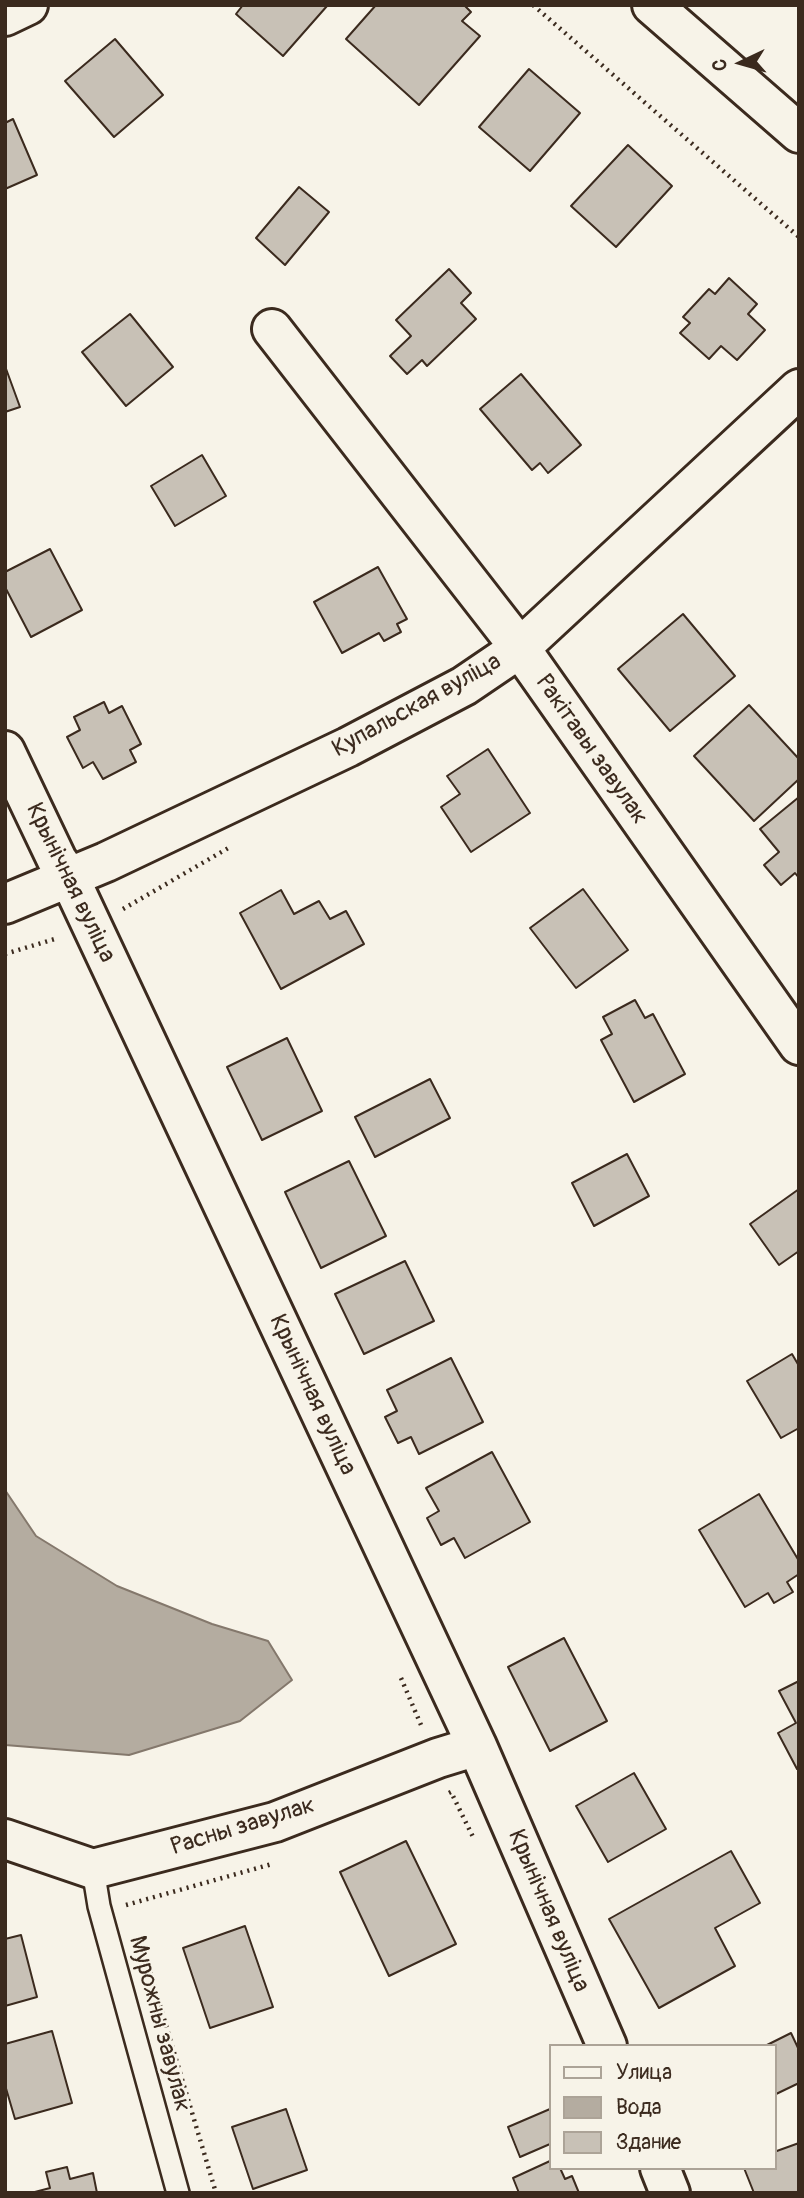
<!DOCTYPE html>
<meta charset="utf-8">
<style>
body{margin:0}
#map{position:relative;width:804px;height:2198px;overflow:hidden;background:#f7f3e8;font-family:Pangolin,sans-serif}
canvas{display:block}
.frame{position:absolute;inset:0;border:7px solid #3b2a1e;pointer-events:none}
.legend{position:absolute;left:549px;top:2044px;width:228px;height:126px;box-sizing:border-box;background:#f7f3e8;border:2px solid #aca397;margin:0;padding:9px 12px;list-style:none;font-size:21px;color:#3b2a1e}
.legend li{display:flex;align-items:center;gap:14px;height:35px}
.legend b{width:35px;border:2px solid #aca397}
.north{position:absolute;left:706px;top:28px;width:70px;height:70px;-webkit-text-stroke:5px #f7f3e8;paint-order:stroke;rotate:265deg;font-size:19px;font-weight:700;line-height:28px;text-align:center;color:#3b2a1e}
.north::after{content:'';display:block;margin:auto;width:24px;height:32px;background:#3b2a1e;clip-path:polygon(50% 0,100% 100%,50% 72%,0 100%)}
</style>
<div id="map">
<canvas width="804" height="2198"></canvas>
<div class="frame"></div>
<ul class="legend">
<li><b style="height:9px;background:#f7f3e8"></b>Улица</li>
<li><b style="height:19px;background:#b4aca0"></b>Вода</li>
<li><b style="height:19px;background:#c8c1b6"></b>Здание</li>
</ul>
<div class="north">С</div>
</div>
<script>
const c = document.querySelector('canvas').getContext('2d');
c.lineJoin = 'round';
function fillPath(path, color) { c.fillStyle = color; c.fill(path, 'evenodd'); }
function trace(path, color, width, dash) { c.strokeStyle = color; c.lineWidth = width; c.lineCap = dash ? 'butt' : 'round'; c.setLineDash(dash || []); c.stroke(path); }
function label(font, color, halo, rows, align = 'center') {
  c.font = font + ' Pangolin,sans-serif'; c.lineWidth = 5; c.setLineDash([]); c.textBaseline = 'middle'; c.strokeStyle = halo; c.fillStyle = color; for (const [text, x, y, turn = 0] of rows) {
    c.save(); c.translate(x, y); c.rotate((+turn || 0) * Math.PI / 180); c.textAlign = isNaN(turn) ? turn : align; if (halo) c.strokeText(text, 0, 0); c.fillText(text, 0, 0); c.restore();
  }
}
const water = new Path2D(`
 M5,1490L36,1536L117,1586L212,1624L268,1641L292,1680L240,1721L129,1755L5,1745Z`);
fillPath(water, '#b4aca0');
trace(water, '#84786c', 2);
const building = new Path2D(`
 M243,5H326L327,6L283,56L236,14Z
 M376,5H464L471,12L462,21L480,36L419,105L346,39Z
 M115,39L163,95L114,137L65,81Z
 M529,69L580,113L530,171L479,127Z
 M13,119L37,175L5,189V123Z
 M628,145L672,186L616,247L571,206Z
 M299,187L329,212L285,265L256,238Z
 M449,269L471,293L461,303L476,319L427,366L422,360L407,374L390,356L411,336L396,320Z
 M729,278L757,304L748,314L765,330L737,360L721,346L709,359L680,333L690,323L683,317L709,289L715,294Z
 M130,314L173,367L126,406L82,352Z
 M5,366L20,407L5,412Z
 M521,374L581,445L548,473L540,463L532,470L480,409Z
 M202,455L226,496L175,526L151,486Z
 M50,549L82,610L31,637L5,587V572Z
 M378,567L407,619L397,624L401,632L384,641L379,633L342,653L314,602Z
 M683,614L735,676L670,731L618,669Z
 M104,702L109,713L122,706L141,744L130,750L136,762L103,779L93,762L83,768L67,737L80,730L74,717Z
 M749,705L799,759V779L754,821L694,756Z
 M488,749L530,813L471,852L441,807L460,794L447,776Z
 M799,797V878L795,873L781,885L764,865L779,852L760,829Z
 M583,889L628,950L576,988L530,928Z
 M281,890L294,914L319,901L330,919L346,911L364,944L281,989L240,913Z
 M635,1000L645,1018L653,1014L685,1074L634,1102L601,1040L612,1034L603,1017Z
 M287,1038L322,1111L262,1140L227,1067Z
 M430,1079L450,1118L375,1157L355,1117Z
 M627,1154L649,1196L594,1226L572,1183Z
 M349,1161L386,1236L321,1268L285,1192Z
 M799,1189V1251L779,1265L750,1224Z
 M405,1261L434,1321L364,1354L335,1294Z
 M792,1354L799,1366V1428L781,1438L747,1381Z
 M451,1358L483,1422L419,1454L411,1437L398,1443L385,1417L397,1411L387,1390Z
 M492,1452L530,1522L465,1558L454,1538L441,1545L427,1518L439,1511L426,1488Z
 M759,1494L799,1561V1574L787,1582L793,1592L774,1603L768,1593L745,1607L699,1530Z
 M564,1638L607,1721L550,1751L508,1667Z
 M799,1681V1768L797,1769L778,1733L796,1723L779,1691Z
 M634,1773L666,1829L608,1862L576,1806Z
 M406,1841L456,1944L389,1976L340,1872Z
 M731,1851L760,1903L715,1928L735,1966L659,2008L609,1919Z
 M245,1926L273,2007L210,2028L183,1948Z
 M21,1935L37,1997L5,2006V1939Z
 M52,2031L72,2103L15,2119L5,2085V2044Z
 M791,2033L799,2050V2083L774,2095V2046H765Z
 M286,2109L307,2170L253,2189L232,2127Z
 M550,2109V2144L520,2157L508,2127Z
 M799,2143V2193H754L744,2168H774V2152Z
 M550,2161V2168H560L565,2179L572,2176L579,2193H519L513,2178Z
 M67,2167L70,2179L93,2173L97,2193H31L50,2188L46,2172Z`);
fillPath(building, '#c8c1b6');
trace(building, '#3b2a1e', 2);
const service = new Path2D(`
 M93,1869L99,1906L178,2193`);
const minor = new Path2D(`
 M652,5L799,133
 M5,16L28,5
 M272,329L520,648L799,1045
 M5,751L57,860L69,877L477,1746L607,2046
 M5,904L106,862L348,747L464,686L520,648L799,389
 M5,1839L93,1869L275,1822L438,1758L477,1746
 M660,2168L670,2193`);
trace(service, '#3b2a1e', 26);
trace(minor, '#3b2a1e', 44);
trace(new Path2D(`
 M533,5L799,237
 M123,909L230,847
 M5,954L58,938
 M401,1678L421,1725
 M449,1793L451,1792L474,1839
 M126,1905L272,1864
 M142,1945L216,2193`), '#3b2a1e', 4.5, [2, 5]);
trace(service, '#f7f3e8', 21);
trace(minor, '#f7f3e8', 38);
label('24px', '#3b2a1e', '#f7f3e8', [
 ["Купальская вуліца",417,706,-29],
 ["Ракітавы завулак",591,750,55],
 ["Крынічная вуліца",70,883,64],
 ["Крынічная вуліца",312,1395,65],
 ["Расны завулак",243,1827,-17],
 ["Крынічная вуліца",548,1911,67],
 ["Мурожны завулак",159,2024,75]
]);
</script>
